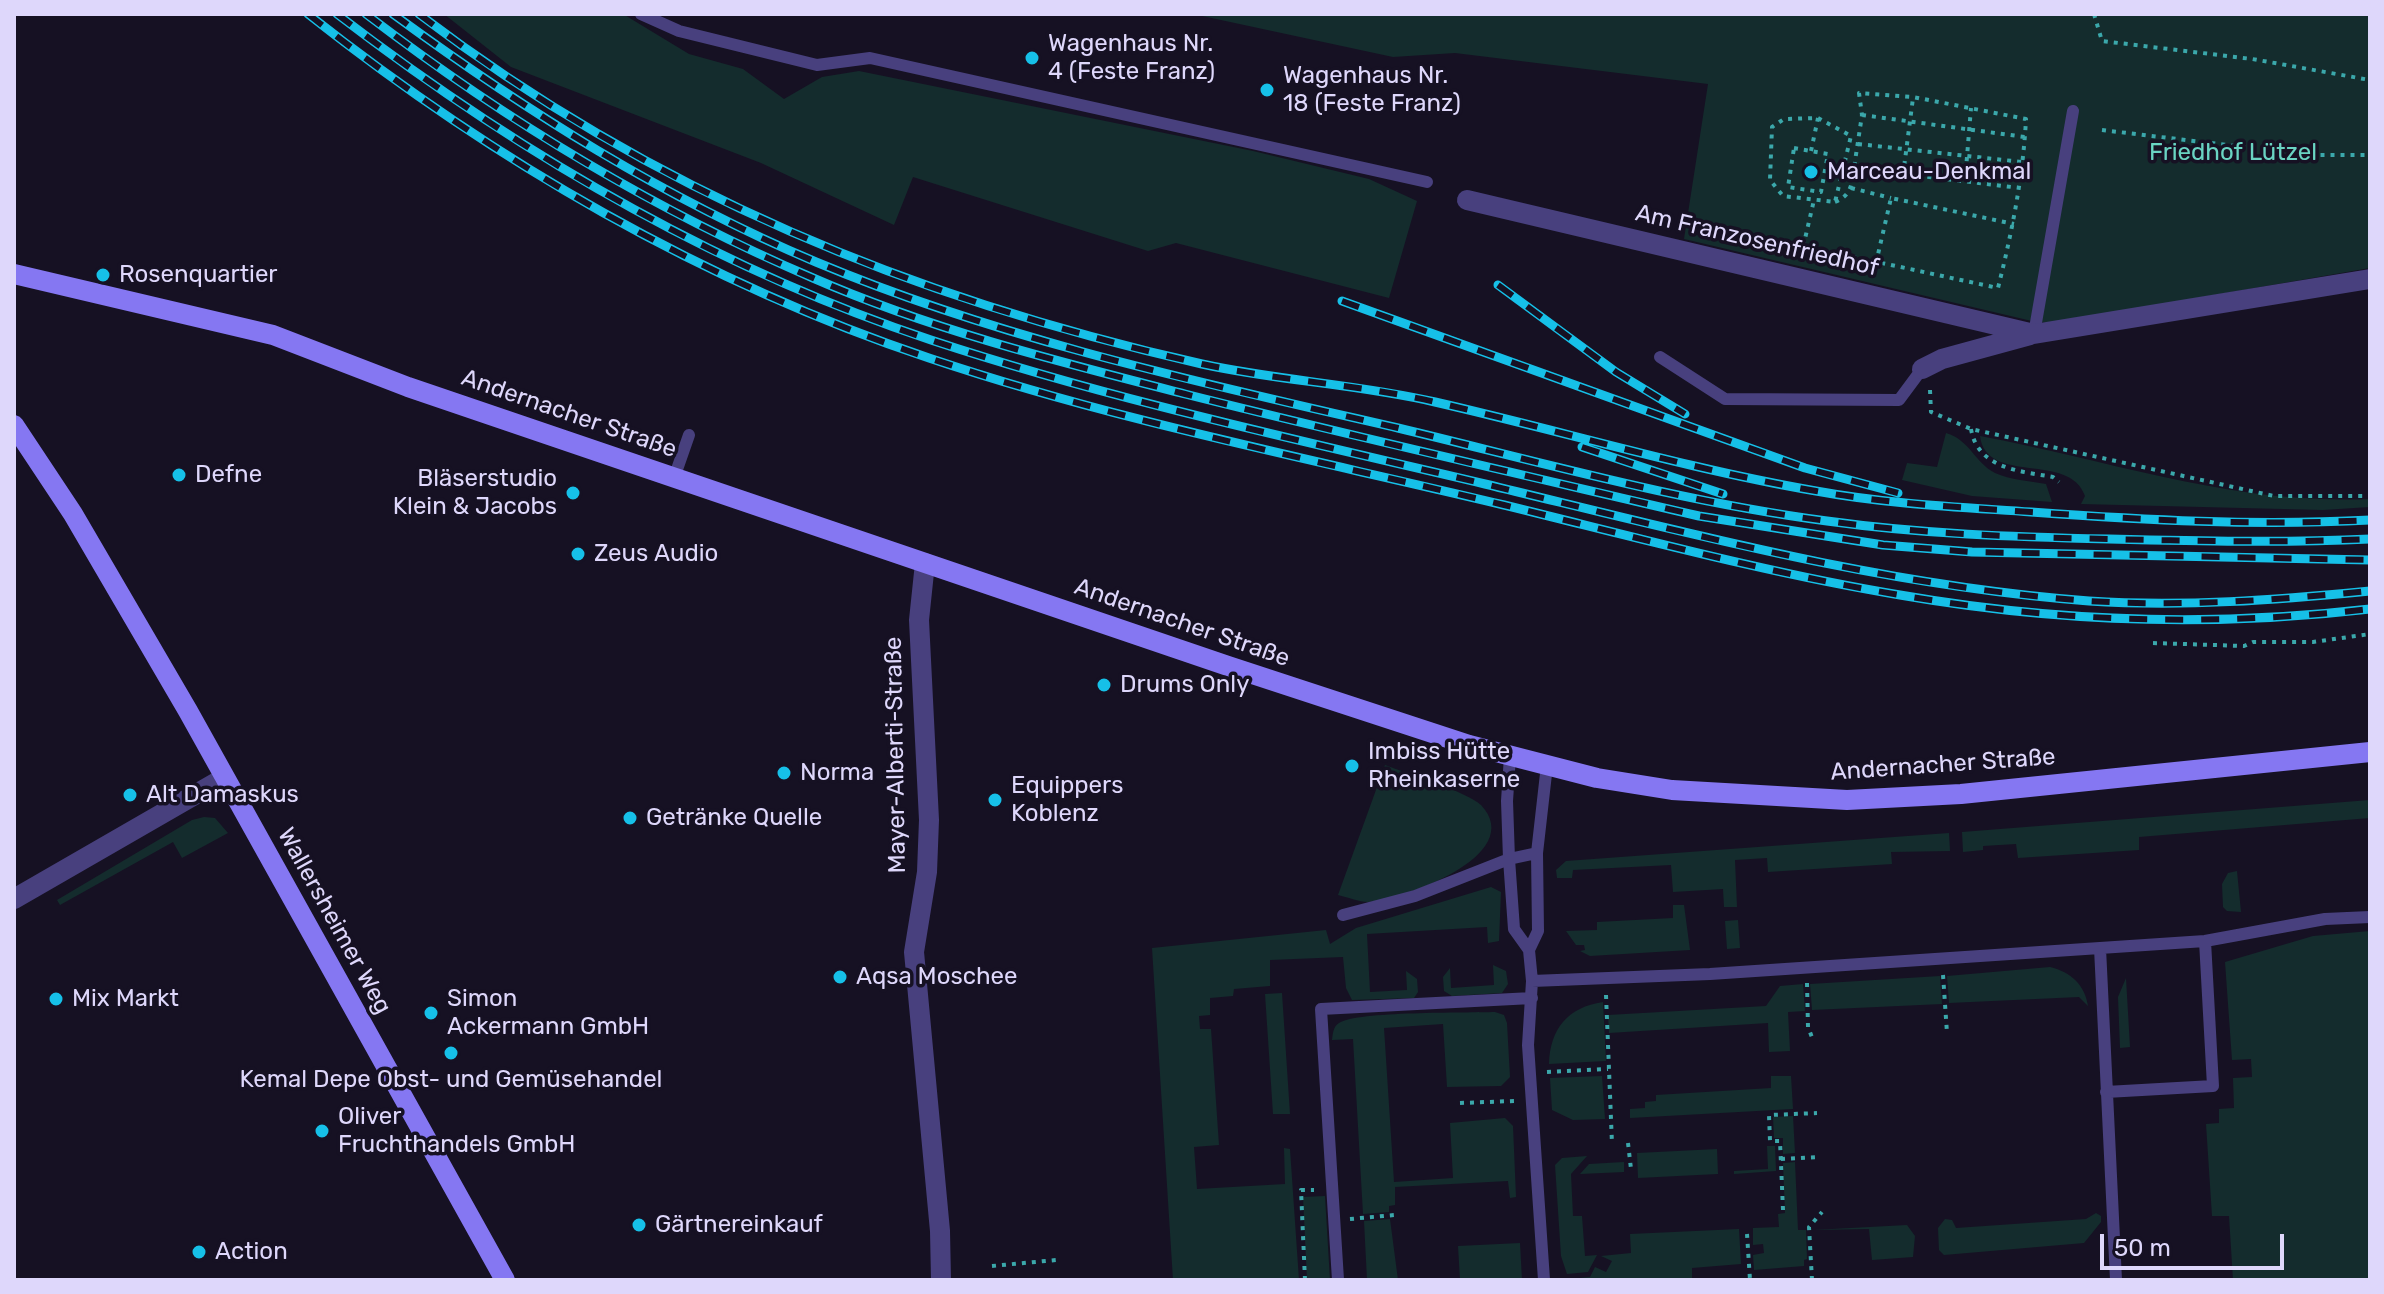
<!DOCTYPE html>
<meta charset="utf-8">
<style>
body{margin:0}
#map{position:relative;width:2384px;height:1294px;overflow:hidden;background:#161123;font-family:Rubik,sans-serif}
canvas{display:block}
.frame{position:absolute;inset:0;border:16px solid #ded7fb;pointer-events:none}
.scale{position:absolute;left:2100px;top:1234px;width:184px;height:36px;box-sizing:border-box;border:4px solid #ded7fb;border-top:0;padding-left:10px;font-size:24px;line-height:28px;white-space:nowrap;color:#ded7fb;-webkit-text-stroke:6px #161123;paint-order:stroke}
</style>
<div id="map">
<canvas width="2384" height="1294"></canvas>
<div class="frame"></div>
<div class="scale">50 m</div>
</div>
<script>
const c = document.querySelector('canvas').getContext('2d');
c.lineJoin = 'round';
function fillPath(path, color) { c.fillStyle = color; c.fill(path, 'evenodd'); }
function trace(path, color, width, dash) { c.strokeStyle = color; c.lineWidth = width; c.lineCap = dash ? 'butt' : 'round'; c.setLineDash(dash || []); c.stroke(path); }
function label(font, color, halo, rows, align = 'center') {
  c.font = font + ' Rubik,sans-serif'; c.lineWidth = 7; c.setLineDash([]); c.textBaseline = 'middle'; c.strokeStyle = halo; c.fillStyle = color; for (const [text, x, y, turn = 0] of rows) {
    c.save(); c.translate(x, y); c.rotate((+turn || 0) * Math.PI / 180); c.textAlign = isNaN(turn) ? turn : align; if (halo) c.strokeText(text, 0, 0); c.fillText(text, 0, 0); c.restore();
  }
}
fillPath(new Path2D(`
 M444,14H623L689,54L743,69L784,99L822,77L859,71L1253,151L1369,179L1417,201L1389,298L1176,243L1148,251L913,177L894,225L761,163L511,67Z
 M1193,14H2370V268L2053,323L2036,322L1684,239L1708,84L1455,53L1393,57Z
 M1946,433C1970,440 1974,462 1995,473C2010,480 2030,481 2046,484L2052,502L1972,496L1902,480L1907,463L1937,467Z
 M1980,436C2113,461 2233,505 2370,499V507L2323,510L2081,504L2085,496C2070,451 1986,486 1980,436Z
 M1385,765C1405,773 1468,792 1481,805C1528,855 1403,900 1368,902C1359,902 1347,897 1338,895Z
 M2370,800V818L2139,837V850L2018,858L2016,844L1983,846V850L1963,852L1962,832Z
 M204,817L215,818L228,833L182,858L173,842L60,905L57,900L192,820Z
 M1949,833L1950,851L1891,852L1892,864L1768,872L1767,858L1735,860L1737,907H1724L1723,889L1673,892L1671,865L1573,870L1572,878H1557L1556,870L1566,861Z
 M2237,871L2241,912L2227,911L2223,907L2222,884L2228,873Z
 M1491,887L1501,892L1499,941L1488,943L1487,927L1367,934L1370,992L1407,990L1406,971L1417,979L1418,992L1414,998L1352,1000L1346,988L1343,957L1270,960V986L1234,989L1233,996L1210,998V1015L1199,1016L1200,1029H1211L1219,1145L1194,1147L1197,1189L1285,1184L1284,1148L1290,1149L1299,1280H1173L1152,948L1326,930L1330,944L1356,928Z
 M1673,905H1684L1690,950L1590,956L1580,951L1585,950L1584,945H1576L1566,931L1597,930V922L1673,918Z
 M1738,920L1740,948L1727,949L1725,921Z
 M2370,931V1280H2233L2229,1216H2212L2206,1124L2219,1123V1109L2234,1108L2233,1078L2252,1077L2251,1059L2232,1060L2225,962L2313,936Z
 M1493,965L1506,971L1508,984L1502,993L1452,996L1444,991L1443,977L1450,968L1451,988L1494,985Z
 M2050,967C2071,972 2085,985 2088,1006L2079,997L1949,1003L1947,976Z
 M1940,976L1942,1004L1812,1010L1810,984Z
 M2126,978L2130,1047L2120,1048L2118,997Z
 M1803,984L1805,1011L1788,1012L1790,1051L1769,1052L1768,1023L1609,1033L1608,1015L1766,1006L1780,986Z
 M1282,993L1290,1114H1273L1265,994Z
 M1603,1002L1606,1061L1549,1064C1550,1029 1568,1007 1603,1002Z
 M1495,1012L1504,1015L1507,1023L1510,1077L1501,1086L1447,1087L1443,1024L1384,1028L1394,1182L1453,1178L1450,1123L1505,1118L1513,1126L1516,1197L1510,1198L1508,1181L1395,1187V1205L1389,1206V1212L1363,1214L1353,1039L1332,1040C1333,1033 1333,1027 1339,1023C1357,1011 1467,1013 1495,1012Z
 M1602,1076L1605,1119L1573,1120L1552,1110L1550,1078Z
 M1771,1076H1791L1793,1109L1630,1118V1109L1645,1108V1102L1656,1101V1095L1771,1088Z
 M1793,1116L1795,1153L1783,1154V1138H1774L1773,1117Z
 M1767,1146H1775L1776,1171L1734,1174V1171L1768,1169Z
 M1717,1149L1718,1174L1638,1178L1637,1153Z
 M1587,1156L1571,1174L1573,1216H1582L1585,1256L1597,1255L1588,1272L1567,1274L1561,1256L1555,1165L1562,1158Z
 M1624,1162V1172L1580,1174L1589,1164Z
 M1795,1162L1798,1230H1806L1807,1259L1804,1260V1266L1754,1270L1753,1255L1764,1253L1763,1244L1753,1245V1228L1779,1227L1778,1214L1785,1213L1783,1163Z
 M1325,1196L1330,1280H1307L1303,1197Z
 M2096,1213L2101,1216V1222L2084,1243L1944,1255L1939,1250L1938,1228L1945,1219L1952,1220L1956,1228L2086,1219Z
 M1390,1219L1398,1280H1367L1364,1221Z
 M1907,1225L1915,1236L1913,1257L1872,1260L1869,1229L1813,1230Z
 M1739,1229L1741,1264L1692,1268V1280L1569,1279L1590,1277L1595,1267L1606,1272L1612,1261L1601,1256L1631,1253L1630,1234Z
 M1520,1243L1522,1280H1460L1458,1246Z`), '#142c2d');
trace(new Path2D(`
 M2094,14L2102,41L2252,59L2370,80
 M1862,115L2025,137
 M1818,118L1851,136L1835,202L1783,196L1770,180L1772,127L1784,119Z
 M2102,130L2311,155H2370
 M1858,144L2022,162
 M1794,148L1828,154L1821,192L1788,187Z
 M1811,151L1818,118
 M1903,175L1913,98
 M1965,181L1971,108
 M1851,188L1891,198
 M1835,202C1851,196 1852,184 1854,168
 M1803,246L1998,288C2012,232 2023,177 2026,119L1913,97L1859,93L1862,115L1854,168L2020,188
 M1801,256L1814,200
 M1876,263L1891,198L2014,224
 M1930,390L1931,412L1971,429L2274,496H2370
 M1971,429C1978,469 2020,471 2053,477L2059,482
 M2153,643L2244,646L2253,642H2313L2370,634
 M1943,975L1947,1033
 M1807,983L1808,1027L1813,1040
 M1606,995L1612,1144
 M1547,1072L1608,1069
 M1460,1103L1514,1101
 M1628,1143L1631,1169
 M1781,1159L1819,1157
 M1783,1210L1780,1141H1770L1769,1115L1817,1113
 M1350,1219L1395,1215
 M1747,1234L1750,1280
 M992,1266L1056,1260
 M1305,1280L1301,1190H1314
 M1812,1280L1809,1227L1822,1212`), '#3ba8ab', 4, [4, 6]);
trace(new Path2D(`
 M641,14L679,31L817,65L870,58L1427,182
 M2034,334L2073,111
 M1660,357L1725,399L1899,400L1922,369
 M674,478L689,435
 M1510,756L1507,801L1509,859L1514,929L1529,950L1532,981L1528,1045L1544,1280
 M1343,915L1415,896L1509,859L1537,853
 M2100,948L2116,1280
 M1529,950L1538,931L1537,853L1547,765
 M1532,981L1710,974L2205,941L2325,919L2370,917
 M2106,1092L2213,1086L2205,941
 M1338,1280L1321,1009L1532,998`), '#48407e', 12);
trace(new Path2D(`
 M1467,200L2034,334L2370,279
 M1922,369L1942,359L2030,335
 M925,563L919,620L929,820L927,872L914,952L940,1231L941,1280
 M14,899L224,778`), '#48407e', 20);
trace(new Path2D(`
 M14,274L273,335L408,387L1228,666L1469,745L1597,778L1672,790L1847,800L1961,794L2370,752
 M14,425L73,514L188,711L505,1280`), '#8577f2', 20);
const rail = new Path2D(`
 M308,14C494,161 704,283 929,358C1116,421 1312,459 1504,505C1635,537 1767,573 1900,595C2055,622 2213,627 2370,609
 M337,14C517,152 714,268 931,340C1112,400 1299,440 1485,484C1684,532 1884,586 2089,601C2183,607 2276,600 2370,591
 M366,14C505,120 652,209 813,278C932,330 1060,362 1185,394C1356,437 1528,476 1699,516L1883,545L1972,552L2370,560
 M393,14C526,111 664,198 816,262C1002,340 1202,383 1398,428C1540,462 1682,502 1827,521C1921,534 2014,537 2109,539C2196,541 2283,543 2370,539
 M419,14C654,193 915,299 1202,364C1279,381 1358,384 1435,402C1562,431 1688,469 1816,491C1887,504 1959,507 2031,512C2144,520 2256,526 2370,520
 M1498,285L1616,372L1685,414
 M1342,301L1805,468L1898,493
 M1582,447L1723,494`);
trace(rail, '#16c0e8', 9);
trace(rail, '#161123', 6, [18]);
for (const [x, y, r, color] of [
 [1032,58,8,"#16c0e8"],
 [1267,90,8,"#16c0e8"],
 [1811,172,8,"#16c0e8"],
 [103,275,8,"#16c0e8"],
 [179,475,8,"#16c0e8"],
 [573,493,8,"#16c0e8"],
 [578,554,8,"#16c0e8"],
 [1104,685,8,"#16c0e8"],
 [1352,766,8,"#16c0e8"],
 [784,773,8,"#16c0e8"],
 [130,795,8,"#16c0e8"],
 [995,800,8,"#16c0e8"],
 [630,818,8,"#16c0e8"],
 [840,977,8,"#16c0e8"],
 [56,999,8,"#16c0e8"],
 [431,1013,8,"#16c0e8"],
 [451,1053,8,"#16c0e8"],
 [322,1131,8,"#16c0e8"],
 [639,1225,8,"#16c0e8"],
 [199,1252,8,"#16c0e8"]
]) { const dot = new Path2D(); dot.arc(x, y, r, 0, 2 * Math.PI); c.fillStyle = color; c.fill(dot); trace(dot, '#161123', 3); }
label('24px', '#ded7fb', '#161123', [
 ["Wagenhaus Nr.",1048,44],
 ["4 (Feste Franz)",1048,72],
 ["Wagenhaus Nr.",1283,76],
 ["18 (Feste Franz)",1283,104],
 ["Marceau-Denkmal",1827,172],
 ["Rosenquartier",119,275],
 ["Defne",195,475],
 ["Bläserstudio",557,479,"right"],
 ["Klein & Jacobs",557,507,"right"],
 ["Zeus Audio",594,554],
 ["Drums Only",1120,685],
 ["Imbiss Hütte",1368,752],
 ["Rheinkaserne",1368,780],
 ["Norma",800,773],
 ["Equippers",1011,786],
 ["Koblenz",1011,814],
 ["Alt Damaskus",146,795],
 ["Getränke Quelle",646,818],
 ["Aqsa Moschee",856,977],
 ["Mix Markt",72,999],
 ["Simon",447,999],
 ["Ackermann GmbH",447,1027],
 ["Kemal Depe Obst- und Gemüsehandel",451,1080,"center"],
 ["Oliver",338,1117],
 ["Fruchthandels GmbH",338,1145],
 ["Gärtnereinkauf",655,1225],
 ["Action",215,1252]
], 'left');
label('24px', '#6ad4c3', '#161123', [
 ["Friedhof Lützel",2233,153]
]);
label('24px', '#ded7fb', '#161123', [
 ["Am Franzosenfriedhof",1757,241,13],
 ["Andernacher Straße",569,414,19],
 ["Andernacher Straße",1182,623,19],
 ["Mayer-Alberti-Straße",896,755,-91],
 ["Andernacher Straße",1943,765,-4],
 ["Wallersheimer Weg",334,921,61]
]);
</script>
